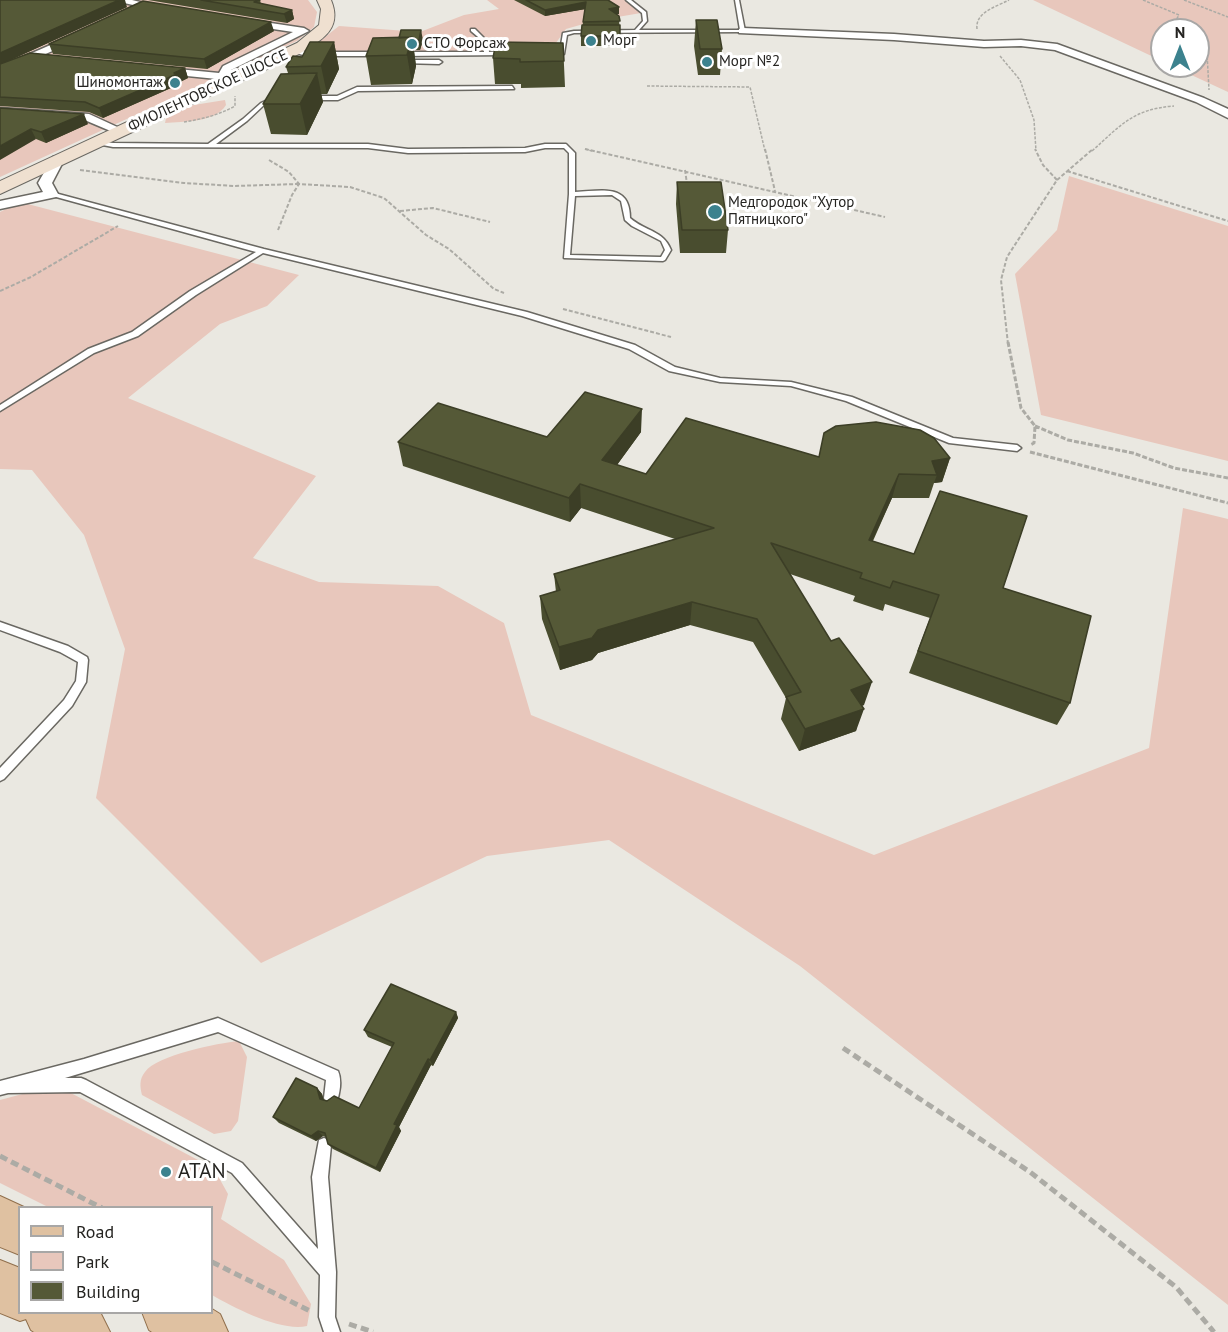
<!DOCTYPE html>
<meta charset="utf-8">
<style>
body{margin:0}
#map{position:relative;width:1228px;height:1332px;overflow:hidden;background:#eae8e1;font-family:"PT Sans",sans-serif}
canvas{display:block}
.legend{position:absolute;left:18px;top:1206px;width:195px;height:108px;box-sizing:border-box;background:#fff;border:2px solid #a8a7a6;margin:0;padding:8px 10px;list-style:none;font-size:18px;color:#252421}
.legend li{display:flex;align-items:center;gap:12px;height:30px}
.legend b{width:30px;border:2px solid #a8a7a6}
.north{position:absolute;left:1150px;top:18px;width:60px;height:60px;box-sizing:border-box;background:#fff;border:2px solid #a8a7a6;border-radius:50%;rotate:0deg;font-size:16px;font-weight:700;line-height:24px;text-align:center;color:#252421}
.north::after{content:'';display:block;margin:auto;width:21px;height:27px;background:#3c828e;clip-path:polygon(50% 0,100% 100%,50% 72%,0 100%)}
</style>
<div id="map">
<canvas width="1228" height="1332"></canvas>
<ul class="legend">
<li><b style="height:8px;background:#dfc1a1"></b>Road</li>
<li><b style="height:16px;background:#e8c7bc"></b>Park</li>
<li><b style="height:16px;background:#555937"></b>Building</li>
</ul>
<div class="north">N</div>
</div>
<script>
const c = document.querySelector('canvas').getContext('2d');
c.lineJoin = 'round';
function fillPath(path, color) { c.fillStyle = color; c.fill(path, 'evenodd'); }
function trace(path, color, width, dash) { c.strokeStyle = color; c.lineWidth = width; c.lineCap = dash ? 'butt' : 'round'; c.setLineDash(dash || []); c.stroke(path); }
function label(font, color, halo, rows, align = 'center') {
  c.font = font + ' "PT Sans",sans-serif'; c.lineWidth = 6; c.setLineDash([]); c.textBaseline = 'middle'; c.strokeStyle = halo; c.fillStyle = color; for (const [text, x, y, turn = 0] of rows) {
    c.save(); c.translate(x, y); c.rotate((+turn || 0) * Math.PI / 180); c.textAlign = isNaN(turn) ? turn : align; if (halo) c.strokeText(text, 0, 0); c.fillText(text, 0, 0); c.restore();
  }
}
fillPath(new Path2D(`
 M106,0H308L317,12L314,27L297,41L0,177V38Z
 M487,0H625L632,3L641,13L594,21L566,29L548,54L302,55L339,26L420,32L464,15L499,9Z
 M1033,0H1228V92L1172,66H1198V30H1162V61Z
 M225,100L226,105C215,123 184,121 165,123L167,114L175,108Z
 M1069,176L1228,226V461L1041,415L1015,274L1057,230Z
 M20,202L299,275L267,306L220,324L128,398L316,476L253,558L319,582L438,586L504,623L531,715L874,855L1149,748L1183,508L1228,519V1305L800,966L609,840L487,856L261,963L96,798L125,649L84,535L32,470L0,469V212Z
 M239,1041L247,1057L238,1121L231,1131L214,1134L142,1095C140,1087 139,1079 145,1072C157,1055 218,1043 239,1041Z
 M30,1092H69L198,1160L218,1176L228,1194L221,1219L284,1260L311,1304L307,1326C282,1332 236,1309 212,1295V1208L48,1207L0,1183V1100Z`), '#e8c7bc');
const service = new Path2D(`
 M626,0H631L646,12L647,21L639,30H740L735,0H739L745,31L743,32L574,33L567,35L564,54H556V52L560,51L563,33L574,31L635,30L643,21L642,13Z
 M471,29H475L488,42L489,52L506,51L509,53L506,55L402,56L399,54L402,52H484V42L471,31Z
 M294,49L307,52H380L383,54L380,56H307L292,52Z
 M403,60H439L442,62L439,64L401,63Z
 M512,86L514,89L358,91L338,100H310L307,98L310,96H337L357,87Z
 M276,96L278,97V99L264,105L247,121L216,144H368L408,149L525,148L545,144H566L575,153V192C601,191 630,183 630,218C646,232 663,230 671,250L665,260L663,261L564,258L569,194V153L564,148H545L525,152L408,153L368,148L113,147L92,143L95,141L113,143L208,144L243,119L261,103ZM612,195L621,201L625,220L632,226L661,241L665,250L661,257L570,255L575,196Z
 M51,192L264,249L527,312L635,345L675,367L720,378L791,382L852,397L953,438L1017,445L1021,448L1017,451L949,443L846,401L791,386L720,382L669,371L629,349L522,316L263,253L196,295L138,336L94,353L0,411V405L88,349L132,332L190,291L256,252L49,195L48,194Z
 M0,622L68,646L87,657L88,660L86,682L72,706L4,779L0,781V768L64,700L76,681L78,662L60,652L0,630Z
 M218,1018L338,1071C342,1080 340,1094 336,1103L331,1105L326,1103L324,1098L326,1080L218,1032L65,1078H81L86,1080L242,1163L318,1249L312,1177L319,1140L324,1138L329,1140L331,1145L328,1177L336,1272L335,1317L340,1332H324L319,1317L320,1275L232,1173L80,1092L8,1093L0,1095V1081L84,1059Z`);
const minor = new Path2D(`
 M111,0H132L169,9L164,12Z
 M244,19L304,28L309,31L231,70L243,78L237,81L157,73L151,70L157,67L219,73L223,66L293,32L240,24L239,22Z
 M743,28L894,34L984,41L1021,40L1057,44L1204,98L1228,109V118L1196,102L1055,50L1021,46L984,47L894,40L739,33V29Z
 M78,33L83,36L82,38L0,74V67Z
 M0,108L89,114L126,131L120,135L87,121L0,116Z
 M58,156L64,160L52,183L58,194L56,197L0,209V201L43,192L38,183L53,157Z`);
const secondary = new Path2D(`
 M317,0H331C343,29 322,40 299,54L0,194V181L297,43L319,25L321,9Z`);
const primary = new Path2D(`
 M0,1196L26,1208H20V1255L0,1247Z
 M0,1260L20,1268V1312H100L110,1332H34L31,1330L26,1319L20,1321L0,1313Z
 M212,1309L220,1314L228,1332H152L149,1330L142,1312H212Z`);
trace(service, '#6a6862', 3);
trace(minor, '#6a6862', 3);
trace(secondary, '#6a6862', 2);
trace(primary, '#906f4c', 2);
trace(new Path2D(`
 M1143,0L1179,15L1170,30
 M1184,0L1228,17
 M977,29C975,12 996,7 1009,0
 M1198,49L1207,53L1209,90
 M1000,56L1020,80L1034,120L1036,151
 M647,86L750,87L765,151
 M184,122C202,119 219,115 235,106V96
 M585,149L592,151
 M1092,151C1121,125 1133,109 1174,106`), '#acaba5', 1.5, [3, 1.5]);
trace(new Path2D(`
 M585,149L885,217
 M765,149L775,191
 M269,160L289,172L299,184L350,187L384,198L426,235L449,249L494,289L504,293
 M80,170L184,183L235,186L299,184
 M685,170L687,184
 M1067,171L1228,221
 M1057,180L1093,149
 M400,211L433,208L490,222
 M278,230L292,195L299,184
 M0,291L31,277L118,226
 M563,309L671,337
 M1008,344L1001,280L1007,257L1057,180L1043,165L1035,149`), '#acaba5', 2, [4, 2]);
trace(new Path2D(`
 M1008,342L1021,408L1035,426L1034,443L1030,445
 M1035,426L1068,440L1133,453L1174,468L1228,478
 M1030,452L1228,503`), '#acaba5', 3, [5, 2]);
trace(new Path2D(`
 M843,1048L1030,1172L1176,1287L1214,1332
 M0,1156L102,1208
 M212,1262L310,1311
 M349,1324L373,1332`), '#acaba5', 5, [8, 4.5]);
fillPath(service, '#fff');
fillPath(minor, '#fff');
fillPath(secondary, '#efe0d0');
fillPath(primary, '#dfc1a1');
fillPath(new Path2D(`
 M0,0L127,7L8,61L185,68L188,78L180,82V84L103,118L89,112L0,106Z
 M148,0H260L261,4L292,10L294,19L287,23Z
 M514,0H608L619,14H616L619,16L620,46H581V36L585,9L545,16Z
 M696,20L722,49L720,75H698L694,46Z
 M274,31L207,69L53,54L49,44Z
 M373,38L423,40L420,50H414L416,66L412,84L371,85L366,56Z
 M334,42L339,69L327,94H321L323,102L307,135L271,134L263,104L288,73L286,67L302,57Z
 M563,43L565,87L521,88V84H495L493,58Z
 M0,108L88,124L46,143L36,139Z
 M677,182L728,230L726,253H680L676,204Z
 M641,432L617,465L646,474L819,457L950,458L942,482L934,483L929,498H892L873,541L1003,588L1070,703L1057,725L909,673L930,618L885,604L883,611L853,601L855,596L790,574L864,705L861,706L856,731L799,751L781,719L786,698L753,642L690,625L598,653L592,660L560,670L542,619L540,596L556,592L554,574L675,539L581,508L570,522L403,466L398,442Z
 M456,1012L458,1018L433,1066L431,1065L399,1127L401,1131L380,1172L333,1149L328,1144L326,1137L323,1136L316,1141L279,1123L273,1117L317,1088L322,1094L324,1101L359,1108L392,1047L368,1037L364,1030Z`), '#494d2f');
fillPath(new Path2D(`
 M119,0H125L127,7L0,65V53Z
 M586,2V9L545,16V10Z
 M619,7V14L609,16V9Z
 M292,10L294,19L287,23L284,14Z
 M271,22L274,31L207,69L204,59Z
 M421,30L423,40L420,50L419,40Z
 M412,37L416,66L412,84L407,55Z
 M334,42L339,69L327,94L321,66Z
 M185,68L188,78L180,82V84L103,118L99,108Z
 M317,73L323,102L307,135L300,104Z
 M84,114L88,124L46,143L41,132Z
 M31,129L36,139L0,160V146Z
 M642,409L641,432L603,484L602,460Z
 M950,458L942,482L934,483L937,475L932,461Z
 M899,474L892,498L862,563L869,540Z
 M580,484L581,508L570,522L569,498Z
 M692,602L690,625L598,653L592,660L560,670L559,647L598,630Z
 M872,682L864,705L844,712L851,690Z
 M864,709L856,731L799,751L805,729Z
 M456,1012L458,1018L433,1066L430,1060Z
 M428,1059L431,1065L399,1127L401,1131L380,1172L376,1168L394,1124Z
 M317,1088L322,1094L325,1105L320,1099Z
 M318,1131L323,1136L316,1141L311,1136Z`), '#3c3e26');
const building = new Path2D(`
 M0,0H119L0,53Z
 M201,0H260L254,2L292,10L284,14Z
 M526,0H608L619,7L609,9L619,16L620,21L583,22L586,2L545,10Z
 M143,1L271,22L204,59L49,44Z
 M696,20H717L722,49H700Z
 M582,25H620V36H581Z
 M401,30H421L419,40H413L412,37L399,38Z
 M412,37L407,55L366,56L373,38Z
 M310,42H334L321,66L286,67L293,56L302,57Z
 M496,42L563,43L564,61L520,62V59L493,58Z
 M30,53L185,68L174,73L177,74L99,108L85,102L0,97V64Z
 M317,73L300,104H263L281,74Z
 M0,108L84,114L41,132L31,129L0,146Z
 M677,182H721L728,230H682Z
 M585,392L642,409L602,460L646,474L686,418L819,457L824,433L836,426L876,422L920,430L934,438L950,458L932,461L937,475L899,474L869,540L914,554L940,491L1027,516L1003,588L1091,616L1070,703L918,651L939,595L893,581L890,588L860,578L862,573L771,543L831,641L839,638L872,682L851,690L864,709L805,729L786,697L801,692L757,619L692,602L598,630L592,638L559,647L540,596L560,590L554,574L714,528L580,484L569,498L398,442L438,403L547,437Z
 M391,984L456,1012L430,1060L428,1059L394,1124L397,1125L376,1168L328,1144L325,1133L318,1131L311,1136L273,1117L296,1078L317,1088L320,1099L327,1101L334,1096L359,1108L394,1043L364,1030Z`);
fillPath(building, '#555937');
trace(building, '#3c3e26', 1.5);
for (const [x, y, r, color] of [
 [591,41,6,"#3c828e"],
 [412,44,6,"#3c828e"],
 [707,62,6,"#3c828e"],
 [175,83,6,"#3c828e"],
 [715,212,8,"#3c828e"],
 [166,1172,6,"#3c828e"]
]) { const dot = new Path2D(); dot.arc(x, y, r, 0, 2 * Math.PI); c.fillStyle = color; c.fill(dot); trace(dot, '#fff', 2); }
label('15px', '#252421', '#fff', [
 ["Морг",603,41],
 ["СТО Форсаж",424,44],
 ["Морг №2",719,62],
 ["Шиномонтаж",163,83,"right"],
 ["Медгородок \"Хутор",728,203],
 ["Пятницкого\"",728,220]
], 'left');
label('15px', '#252421', '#fff', [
 ["ФИОЛЕНТОВСКОЕ ШОССЕ",208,91,-25]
]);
label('21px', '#252421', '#fff', [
 ["ATAN",178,1172]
], 'left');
</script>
